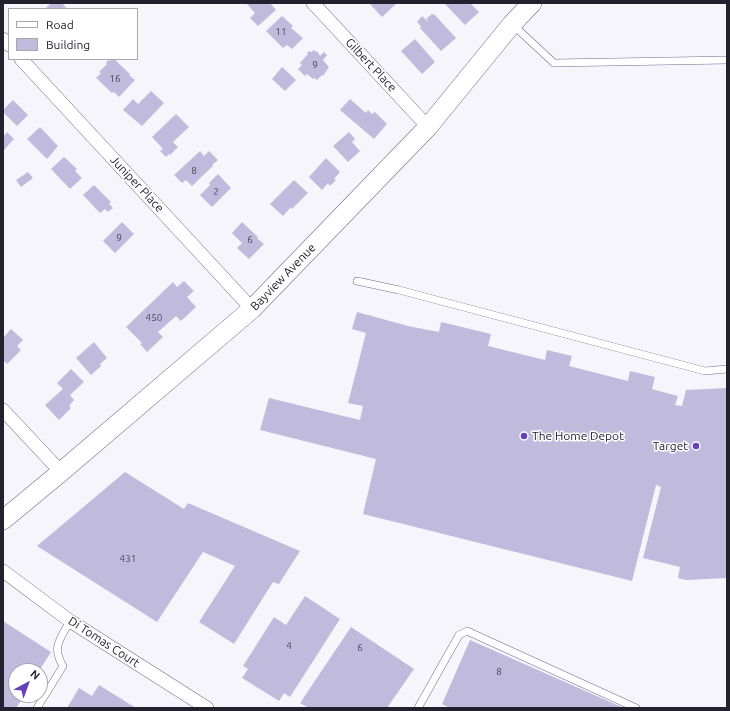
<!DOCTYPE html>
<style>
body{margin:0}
#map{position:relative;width:730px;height:711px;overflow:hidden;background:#f6f5fc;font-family:Ubuntu,sans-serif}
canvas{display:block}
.frame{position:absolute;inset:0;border:4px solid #23212e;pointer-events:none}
.legend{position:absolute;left:8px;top:8px;width:130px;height:52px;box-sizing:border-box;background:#fff;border:1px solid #a7a6ab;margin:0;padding:5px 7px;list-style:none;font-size:12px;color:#23212e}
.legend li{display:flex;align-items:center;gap:8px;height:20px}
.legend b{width:20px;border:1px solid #a7a6ab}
.north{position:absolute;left:8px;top:663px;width:40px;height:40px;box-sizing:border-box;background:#fff;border:1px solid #a7a6ab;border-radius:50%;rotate:41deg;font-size:11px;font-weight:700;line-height:16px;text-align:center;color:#23212e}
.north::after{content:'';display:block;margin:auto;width:14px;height:18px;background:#6440b9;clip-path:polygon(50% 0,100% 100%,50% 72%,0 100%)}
</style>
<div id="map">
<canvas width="730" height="711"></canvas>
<div class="frame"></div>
<ul class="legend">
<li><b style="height:5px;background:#fff"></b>Road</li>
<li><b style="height:11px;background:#c0bbdc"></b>Building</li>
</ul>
<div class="north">N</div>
</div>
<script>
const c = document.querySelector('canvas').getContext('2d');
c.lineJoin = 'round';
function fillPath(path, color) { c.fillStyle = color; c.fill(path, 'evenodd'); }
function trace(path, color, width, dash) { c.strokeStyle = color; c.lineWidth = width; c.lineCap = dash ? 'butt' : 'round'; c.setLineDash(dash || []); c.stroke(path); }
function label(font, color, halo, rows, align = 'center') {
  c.font = font + ' Ubuntu,sans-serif'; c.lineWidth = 3; c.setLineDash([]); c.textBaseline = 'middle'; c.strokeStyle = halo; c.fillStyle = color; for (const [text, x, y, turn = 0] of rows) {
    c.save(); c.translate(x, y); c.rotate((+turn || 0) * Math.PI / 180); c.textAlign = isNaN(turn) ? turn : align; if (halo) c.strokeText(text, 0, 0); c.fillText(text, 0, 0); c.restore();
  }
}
fillPath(new Path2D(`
 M51,3H65L63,5L68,9H45Z
 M246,3H270L276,10L258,26L250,18L255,13Z
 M369,3H397L382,17Z
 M444,3H470L479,12L465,25Z
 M432,14L433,15L434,14L456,38L441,51L420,28L421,26L417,22L422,16L427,21H428L426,19Z
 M282,16L293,26L291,28L303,38L292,49L287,45L283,48L266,31Z
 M415,39L435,62L422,74L401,51Z
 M314,50L316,52L317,51L320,56L324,52L327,55L323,60L329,67L323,76L322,75L317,80L314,78L313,79L307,74L305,76L298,69L302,65L300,63L308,54L307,53L309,51L311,52Z
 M112,59H114L130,74L129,75L135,80L119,97L114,92L112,93L96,78L101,73L99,72L107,64L106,63L108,60L110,61Z
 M282,67L296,80L285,91L272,79Z
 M151,91L164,103L142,126L123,110L133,99L138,104Z
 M350,99L366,113L368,110L372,114L375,112L387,124L374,139L340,110Z
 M13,100L28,115L17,126L3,112V110Z
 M176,114L189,127L173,142L178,147L170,155L169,154L166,157L160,151L163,149L152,137Z
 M40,127L58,146L47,159L27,139Z
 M7,132L14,139L4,150L3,148V137Z
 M349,132L355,139L352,142L360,151L348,162L333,146Z
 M200,151L204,156L209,151L218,160L212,165L213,166L192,186L186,180L182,183L174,175Z
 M64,157L77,169L75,171L82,178L70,189L51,169Z
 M326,158L340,172L334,179L336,180L330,186L328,183L322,190L309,177Z
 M28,172L33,178L21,187L16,180Z
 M218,174L231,188L212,207L200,195L210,185L209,183Z
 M294,180L308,193L292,209L291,207L283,216L270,204Z
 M94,185L111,202L109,204L113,208L108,212L105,209L100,213L83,195Z
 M122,222L134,234L115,253L103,241Z
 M242,222L258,237L257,238L264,244L249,259L237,248L242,243L232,233Z
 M184,281L194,291L187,297L196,307L181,321L176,316L158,332L163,337L147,352L140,344L142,343L126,327L173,282L177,287Z
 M357,312L408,326L439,332L441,322L491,334L488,346L545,360L547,350L572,356L569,366L628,381L630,371L655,377L652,389L678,396L675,405L682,406L686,390L727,388V578L686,580L678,578L680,567L643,558L661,487L656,485L632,581L363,514L376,459L260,430L269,398L360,420L363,406L348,403L366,333L352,329Z
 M11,329L23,340L17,346L21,350L7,364L3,360V338Z
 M94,342L107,358L100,364L101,366L91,375L76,358Z
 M71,369L84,382L70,395L74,400L69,406L71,408L59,420L45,405L63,389L57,383Z
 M125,472L184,509L188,503L300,551L279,584L273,582L234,644L199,622L235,566L203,552L157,622L37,546Z
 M305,596L340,619L290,697L284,693L279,701L242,678L248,669L243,666L274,617L286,625Z
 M3,621L51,652L39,671H16V695H30L27,699L24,696L16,708H3Z
 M351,627L414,669L387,708H309L300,703Z
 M470,640L624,708H450L442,704Z
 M99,685L136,708H67L79,688L92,696Z`), '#c0bbdc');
const lane = new Path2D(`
 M512,24L554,63L727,60
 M357,281L399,290L705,371L727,369
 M37,708L63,666C51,647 61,638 70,621
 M418,708L459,635L467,631L636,708`);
const street = new Path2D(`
 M313,3L428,127
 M3,39L9,45
 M21,59L252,309
 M3,410L61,472
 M3,571L70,621L207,708`);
const secondary = new Path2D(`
 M3,520L61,472L252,309L428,127L512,24L532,3`);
trace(lane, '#706c8a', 8);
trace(street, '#706c8a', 14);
trace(secondary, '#706c8a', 20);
trace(lane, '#fff', 7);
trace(street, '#fff', 13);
trace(secondary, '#fff', 19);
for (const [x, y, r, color] of [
 [524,436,4,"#6440b9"],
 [696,446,4,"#6440b9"]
]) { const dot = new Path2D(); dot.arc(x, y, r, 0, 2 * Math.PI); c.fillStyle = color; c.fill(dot); trace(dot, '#fff', 1.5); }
label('10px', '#4a485a', null, [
 ["11",281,32],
 ["9",315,65],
 ["16",115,79],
 ["8",194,171],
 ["2",216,192],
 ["9",119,238],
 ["6",250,240],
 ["450",154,318],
 ["431",128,559],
 ["4",289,646],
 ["6",360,648],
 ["8",499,672]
]);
label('12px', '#23212e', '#fff', [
 ["Gilbert Place",371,65,47],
 ["Juniper Place",137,184,47],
 ["Bayview Avenue",283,277,-46],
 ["Di Tomas Court",104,642,33]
]);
label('12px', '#23212e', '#fff', [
 ["The Home Depot",532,436],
 ["Target",688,446,"right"]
], 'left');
</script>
